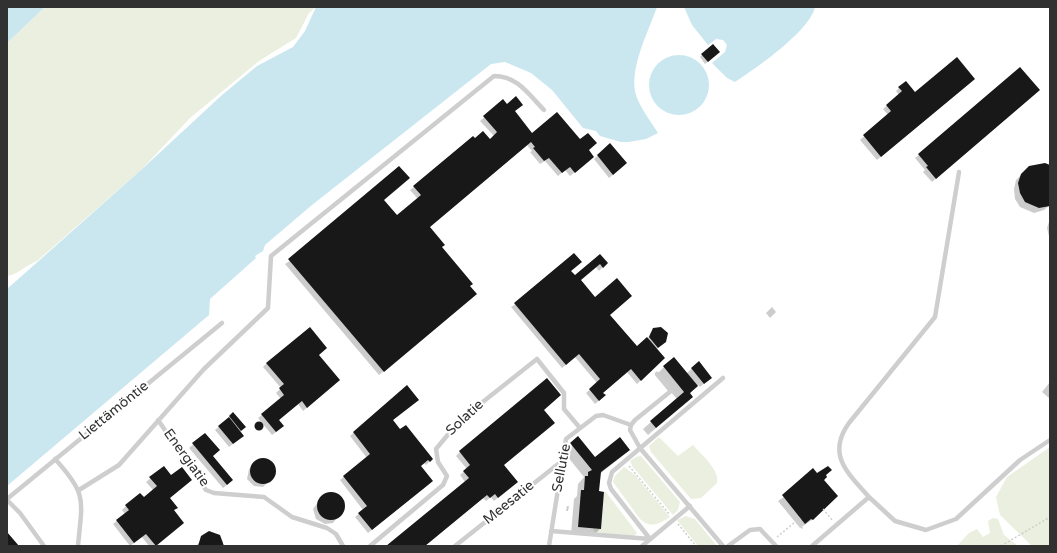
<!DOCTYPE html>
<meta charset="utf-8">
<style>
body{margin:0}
#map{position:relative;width:1057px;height:553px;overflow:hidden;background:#fff;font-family:"Varela Round",sans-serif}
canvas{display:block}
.frame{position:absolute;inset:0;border:8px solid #313131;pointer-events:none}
</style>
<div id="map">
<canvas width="1057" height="553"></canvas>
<div class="frame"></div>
</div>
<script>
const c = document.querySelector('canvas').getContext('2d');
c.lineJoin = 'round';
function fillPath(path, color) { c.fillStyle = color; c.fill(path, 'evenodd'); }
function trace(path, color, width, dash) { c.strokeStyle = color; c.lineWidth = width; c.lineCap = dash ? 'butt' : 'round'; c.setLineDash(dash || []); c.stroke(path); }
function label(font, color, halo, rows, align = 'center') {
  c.font = font + ' "Varela Round",sans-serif'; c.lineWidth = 4; c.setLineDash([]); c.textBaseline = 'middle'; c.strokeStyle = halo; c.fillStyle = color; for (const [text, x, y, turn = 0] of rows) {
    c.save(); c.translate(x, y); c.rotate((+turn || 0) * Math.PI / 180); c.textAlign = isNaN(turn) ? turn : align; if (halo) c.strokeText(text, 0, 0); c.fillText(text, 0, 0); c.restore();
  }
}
fillPath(new Path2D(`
 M45,7H316L309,13L296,38L259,61L190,118L141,170L37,261C26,265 19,274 7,276V43Z
 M659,437L678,456L693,445C701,454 720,470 717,483L701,498L691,499L651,452L649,446Z
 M1050,447V546H1032L1000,515L996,497L1007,477Z
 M641,456L680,502L678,510L673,515L633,467L630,461L636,457Z
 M624,467L635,475L670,517C659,524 650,529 640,519L613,482L615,476Z
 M604,492H606L637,533L634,536L594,532L593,528L601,529Z
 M686,516L695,519L717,546H698L677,520Z
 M993,518L998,519L1004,535L1018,546H957L969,533L977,529L983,537L990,533L988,521Z`), '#eaefdf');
fillPath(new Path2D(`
 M7,7H45L7,43Z
 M316,7H657C648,33 627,72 637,98C642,110 651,122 658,133L646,139L629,142H621L600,136L596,131L583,128L552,90L531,73L505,62L491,64L312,205L265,245L263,251L255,256L256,258L210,299L209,315L7,486V289L141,170L222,95L257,66L293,47L305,31Z
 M684,7H815C810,31 755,69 735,82L727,78L712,63L725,52L727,45L723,40L716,39L708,45L692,25Z
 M649 85a30 30 0 1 1 60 0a30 30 0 1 1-60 0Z`), '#cae7ef');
fillPath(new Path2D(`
 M716,54L705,64L700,57L702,55Z
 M970,83L877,160L860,140L888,115L883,109L899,95L896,91L899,88L915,93Z
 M1035,94L932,182L923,172L925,170L915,158L919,155Z
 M503,101L532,134L587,151L589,161L570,176L565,170L558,176L545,161L540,164L530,152L532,151L527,145L429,227L441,248L469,286L472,297L379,375L285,264L383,200L397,216L418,199L410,190L414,187L475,140H489L494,136L480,121Z
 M610,144L622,167L609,178L594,159Z
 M1029,167H1050V205L1044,210L1034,213L1020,207L1015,199L1014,189L1016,180Z
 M1050,219V218V240L1047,228Z
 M600,256L603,267L599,271L596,267L580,280L637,347L648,338L651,332L663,344L656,349L664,358L637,384L627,372L602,393L601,399L595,404L586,393L597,383L575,357L562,368L511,307L570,271L575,277Z
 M772,307L776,312L770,318L766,313Z
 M673,358L686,374L698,363L707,381L700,387L698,385L689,394L692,397L648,435L643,429L677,399L656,375Z
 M267,363L335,384L303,411L298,404L278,421L279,430L272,435L258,418L281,399L276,393L281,388L263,367Z
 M1050,382V397L1049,398L1042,392Z
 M407,386L414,403L392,421L400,431L432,459L426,465L424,463L420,466L428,485L368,533L355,517L363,510L340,480L367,458L350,436Z
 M233,414L245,427L240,432L239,439L229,447L215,430Z
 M257,424H261V429L256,430Z
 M205,434L212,456L228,484L223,488L189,448Z
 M578,438L595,459L629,450L600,474L598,492L600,529L593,536L571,534L574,499L577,496L578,484L584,477L563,451Z
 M460,452L503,465L513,485L494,501L491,497L486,501L483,498L425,546H387L465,482L460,475L467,469L456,456Z
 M260,459L269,460L275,467L274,476L263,487L254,486L247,479L249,469Z
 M164,467L169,498L179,526L155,546H149L142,537L130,546L113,524L125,514L122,510L126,506L140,494L144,498L153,490L146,482Z
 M817,474L825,476L815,518L800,528L778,501Z
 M331,493L341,498L344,509L333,523L325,524L316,519L313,509L323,495Z
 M567,506H569L568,511H566Z
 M209,532L220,536L223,542V546H196Z`), '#0003');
fillPath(new Path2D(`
 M713,44L720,52L708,62L701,54Z
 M957,57L975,79L881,157L863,135L891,111L886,105L902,91L898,87L906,81L915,92Z
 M1020,67L1040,90L936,179L926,167L928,166L918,154Z
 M516,96L523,105L515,111L532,133L557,112L580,139L588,133L597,143L589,150L594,157L575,173L570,167L562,173L549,158L544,161L533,148L535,147L531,142L430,227L445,245L442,247L473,284L470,286L477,294L384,372L288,259L399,166L410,178L384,200L397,215L421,195L413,186L473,136L475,138L483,131L490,139L497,132L483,116L503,99L507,104Z
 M610,143L627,163L613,175L597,155Z
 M1045,163L1050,165V206L1039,208L1025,202L1020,193L1018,183L1021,174L1029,166Z
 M574,253L582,262L571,271L575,275L600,254L608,263L603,268L600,264L581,280L595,297L617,278L632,296L610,315L637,346L647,337L665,358L641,381L631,369L603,393L606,395L599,401L589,389L600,379L579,354L566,365L514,303Z
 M310,327L327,348L319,355L340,380L307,408L302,401L279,420L284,426L276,432L261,414L284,395L279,388L284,384L266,363Z
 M661,327L668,333L666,342L658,348L649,337L653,328Z
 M674,357L698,386L690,393L693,397L656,428L650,421L684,392L663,366Z
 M699,361L712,378L704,384L691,368Z
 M547,378L561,395L544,410L555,423L504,465L518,482L498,498L495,494L490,498L487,495L425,546H386L469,478L463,471L470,465L459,451Z
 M407,385L419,400L393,420L400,429L406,425L433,459L430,462L428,460L421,466L433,481L372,530L358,513L367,506L343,476L370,454L353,432Z
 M233,412L246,427L241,431L229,416Z
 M229,417L244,436L233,444L218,426Z
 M254.5 426a4.5 4.5 0 1 1 9 0a4.5 4.5 0 1 1-9 0Z
 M205,433L220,450L213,456L233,480L227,485L192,443Z
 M578,436L595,457L620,437L630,450L601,472L599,491L604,492L601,529L578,527L581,490H584L585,476H588V472L592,470L570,443Z
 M250 471a13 13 0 1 1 26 0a13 13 0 1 1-26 0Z
 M164,466L171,475L182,467L192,480L170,498L178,508L174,510L184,523L156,546L146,534L134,543L116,520L129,510L125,505L140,493L144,497L157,486L149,477Z
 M828,466L832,470L826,475L827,477L824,480L838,496L813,520L811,519L805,524L782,495L813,468L817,473Z
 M317 506a14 14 0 1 1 28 0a14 14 0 1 1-28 0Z
 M209,531L220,535L224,546H198L201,536Z
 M7,532L19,546H7Z`), '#181818');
trace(new Path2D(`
 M629,466L670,515
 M823,509L833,521
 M796,521L803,529
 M678,524L696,546
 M777,537L800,518
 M1001,546L1050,517`), '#cecece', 1.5, [2, 2]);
trace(new Path2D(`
 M657,374L671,391L635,420L631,425L630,430L640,448L723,546
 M158,420L206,490L214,493L264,497L292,517L327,528L336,534L343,546
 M55,459C88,495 82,500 78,546
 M79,490L119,465L204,369L268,308L271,256L494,76C518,76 529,95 544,110
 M869,497C848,473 826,455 849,423L935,317L959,172
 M7,499L222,323
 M7,500L20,513L44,546
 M551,531L650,539
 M650,539L611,489L609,483L612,472L723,378
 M370,546L443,485L447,476L438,462L436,449L460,420L537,359L564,393V409L580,428
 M455,546L562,461
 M549,546L566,439L596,416L603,415L631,425
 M642,546L690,506
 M728,546L750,530L760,529L776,546
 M812,546L869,497L895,521L926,530L956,519L1020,460L1050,440`), '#cecece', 4.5);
label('14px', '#313131', '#fff', [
 ["Liettämöntie",114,411,-39],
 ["Solatie",465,418,-43],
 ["Energiatie",186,458,54],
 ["Sellutie",562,468,-79],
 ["Meesatie",509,503,-39]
]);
</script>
